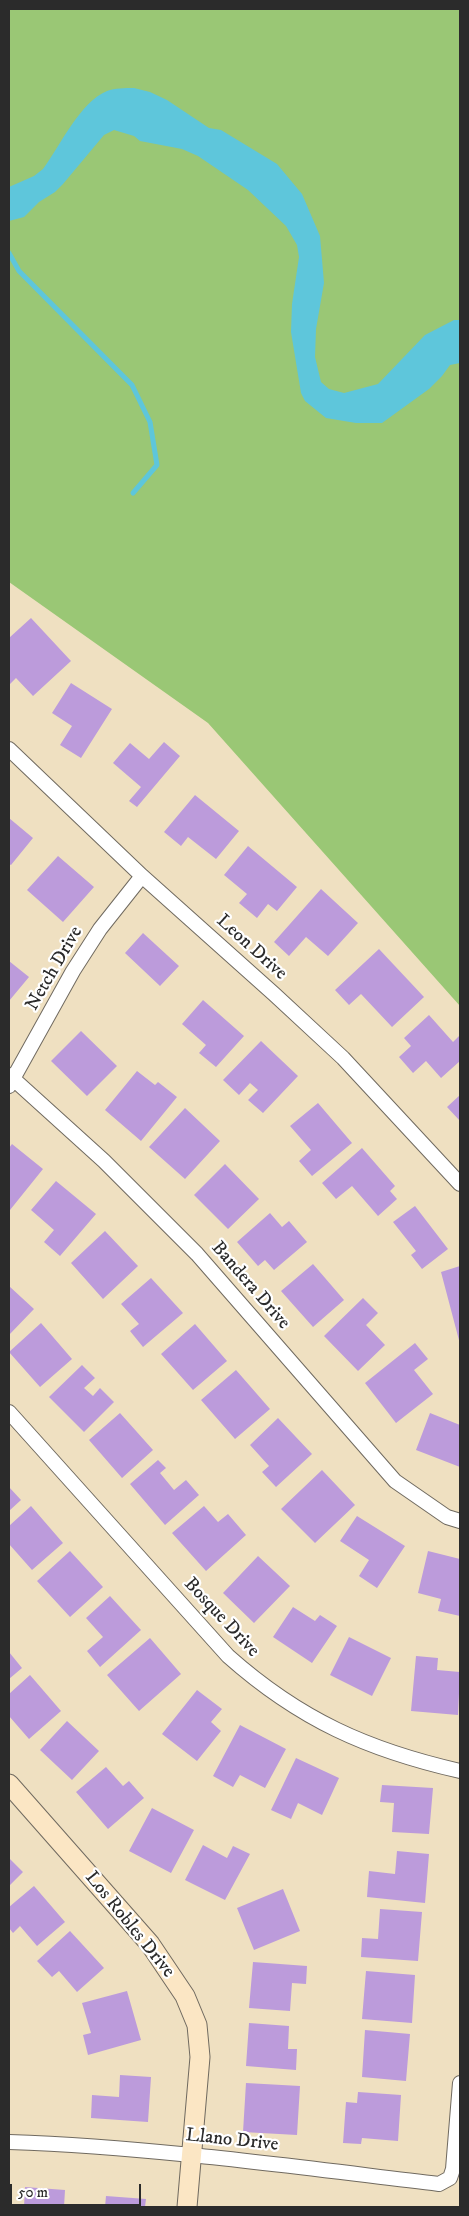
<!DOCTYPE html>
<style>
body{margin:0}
#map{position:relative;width:469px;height:2216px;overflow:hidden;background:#efe0c1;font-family:"IM FELL DW Pica",serif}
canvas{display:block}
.frame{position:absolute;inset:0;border:10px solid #2b2b2b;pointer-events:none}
.scale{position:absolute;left:10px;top:2184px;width:131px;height:22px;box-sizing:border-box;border:2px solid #2b2b2b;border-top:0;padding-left:6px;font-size:15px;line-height:18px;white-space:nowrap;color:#2b2b2b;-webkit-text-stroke:4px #fff;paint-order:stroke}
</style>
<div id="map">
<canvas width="469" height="2216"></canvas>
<div class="frame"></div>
<div class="scale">50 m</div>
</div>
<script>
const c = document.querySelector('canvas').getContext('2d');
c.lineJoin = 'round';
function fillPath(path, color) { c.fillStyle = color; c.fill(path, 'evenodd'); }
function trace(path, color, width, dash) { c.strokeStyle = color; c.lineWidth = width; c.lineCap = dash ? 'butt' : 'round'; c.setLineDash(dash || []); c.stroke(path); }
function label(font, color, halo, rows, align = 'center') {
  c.font = font + ' "IM FELL DW Pica",serif'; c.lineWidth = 4.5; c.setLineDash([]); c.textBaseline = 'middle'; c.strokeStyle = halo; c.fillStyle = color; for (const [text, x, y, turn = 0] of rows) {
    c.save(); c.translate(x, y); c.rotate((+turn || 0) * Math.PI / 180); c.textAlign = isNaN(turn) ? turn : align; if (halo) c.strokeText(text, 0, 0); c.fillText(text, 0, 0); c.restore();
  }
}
fillPath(new Path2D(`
 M9,9H460V1006L208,723L9,582Z`), '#9ac775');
fillPath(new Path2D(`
 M134,88L150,92L167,100L209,128L221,130L277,164L302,194L320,236L324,283L316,329L315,357L321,382L329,389L344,393L378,384L425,335L454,320H460V363L450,365L442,376L429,389L382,423H356L326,418L305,401L301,393L291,332L292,304L299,257L297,245L286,226L248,190L198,156L182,149L140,141L134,136L114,130L104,135L63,184L55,192L39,202L24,217L9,221V187L34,176L43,169C60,146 80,102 107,91C115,88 125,88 134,88Z`), '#5ec6db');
trace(new Path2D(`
 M9,253L19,271L132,385L150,422L157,465L133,493`), '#5ec6db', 5);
fillPath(new Path2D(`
 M31,618L71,661L33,696L16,678L9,685V638Z
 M71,683L112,709L81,758L60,745L72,726L52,713Z
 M164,742L180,756L137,807L129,801L141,787L113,763L130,743L149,759Z
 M195,795L239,831L216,859L188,837L181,846L164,832Z
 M9,818L33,838L11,865L9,864Z
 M248,846L297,887L277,911L268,904L257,918L239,903L247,894L224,875Z
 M58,856L94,887L63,922L27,890Z
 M321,889L358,923L328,956L306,937L289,956L274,942Z
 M143,933L179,966L160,986L125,953Z
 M379,949L424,997L392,1027L361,994L349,1005L335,990Z
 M9,961L29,977L9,1001Z
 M203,1000L244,1036L216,1067L199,1053L206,1045L182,1024Z
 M429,1015L453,1042L460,1035V1061L441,1078L426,1061L413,1073L399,1057L411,1046L404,1038Z
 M81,1031L117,1066L87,1096L51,1061Z
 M261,1041L298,1076L263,1113L248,1100L258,1090L250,1083L239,1095L223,1080Z
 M137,1071L155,1085L158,1082L177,1097L141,1141L105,1110Z
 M460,1095V1121L447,1107Z
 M318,1103L352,1143L312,1176L299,1161L311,1150L290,1126Z
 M185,1108L220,1141L185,1179L149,1147Z
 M12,1144L43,1169L10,1210L9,1148Z
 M362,1148L395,1186L390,1191L397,1199L378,1216L352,1186L336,1199L322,1183Z
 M225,1164L259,1199L228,1229L194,1195Z
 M56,1181L96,1214L60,1256L44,1242L54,1230L31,1210Z
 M415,1206L448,1249L422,1269L411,1255L416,1251L393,1222Z
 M270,1213L282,1227L289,1221L307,1242L274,1270L265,1260L258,1266L237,1242Z
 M105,1231L138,1266L103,1299L71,1263Z
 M313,1264L344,1300L313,1327L281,1291Z
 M460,1266V1344L441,1272Z
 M151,1278L183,1313L143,1347L130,1331L139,1324L121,1304Z
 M9,1286L34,1309L9,1335Z
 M363,1298L378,1313L366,1325L385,1345L358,1371L324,1336Z
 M41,1323L72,1359L40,1387L9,1352Z
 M195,1324L227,1361L193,1390L161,1354Z
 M415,1343L428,1359L414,1370L433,1394L396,1423L365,1383Z
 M82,1365L95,1378L84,1388L93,1396L100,1388L114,1402L84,1432L49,1397Z
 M236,1370L270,1409L235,1439L201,1400Z
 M120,1413L153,1450L122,1478L89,1440Z
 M430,1413L460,1425V1467L416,1450Z
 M278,1418L312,1454L276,1487L262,1472L269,1466L250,1445Z
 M158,1460L166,1468L160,1473L174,1490L186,1480L199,1495L165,1525L130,1484Z
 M322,1470L355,1505L315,1543L281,1509Z
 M9,1487L21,1500L9,1511Z
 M31,1506L63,1543L32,1570L9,1544V1526Z
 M204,1506L218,1522L228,1514L246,1535L206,1571L172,1533Z
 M357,1516L405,1546L377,1588L359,1576L369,1560L340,1541Z
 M70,1551L103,1587L70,1617L37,1581Z
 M428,1551L460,1559V1616L438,1611L441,1599L418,1593Z
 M258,1556L290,1586L254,1623L223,1593Z
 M110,1596L141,1630L100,1667L87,1651L103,1637L86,1618Z
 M293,1607L315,1621L320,1615L337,1626L312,1663L273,1637Z
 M349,1637L391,1658L372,1696L330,1675Z
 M150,1638L181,1674L139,1711L107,1675Z
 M9,1652L22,1668L9,1679Z
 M416,1656L438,1658L437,1670L460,1672L458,1715L411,1711Z
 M30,1675L61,1711L29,1739L9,1716V1694Z
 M197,1690L222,1709L211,1722L221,1731L197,1761L162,1734Z
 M67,1721L99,1751L72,1780L40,1750Z
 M240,1725L286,1749L265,1788L240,1775L233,1787L213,1776Z
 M296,1758L339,1778L322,1815L298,1803L291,1819L271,1810Z
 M106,1767L123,1786L129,1781L144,1798L108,1829L76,1792Z
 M382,1785L433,1788L429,1834L392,1832L394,1803L380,1802Z
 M152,1808L194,1830L171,1873L129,1851Z
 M203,1845L227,1858L233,1846L250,1854L225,1900L185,1880Z
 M397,1851L429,1854L425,1903L367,1897L369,1871L395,1874Z
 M9,1858L23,1872L9,1886Z
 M34,1886L65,1922L37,1946L20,1926L13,1933L9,1928V1907Z
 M283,1889L300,1931L254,1950L237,1908Z
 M380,1909L422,1912L418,1961L361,1957L362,1938L378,1939Z
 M70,1931L104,1968L77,1992L59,1971L52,1977L37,1961Z
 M253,1962L307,1966L306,1984L292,1983L290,2011L249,2008Z
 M366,1971L415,1975L412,2023L362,2019Z
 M127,1991L141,2040L88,2055L83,2035L91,2033L82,2003Z
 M249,2023L289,2026L288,2049H297L296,2070L246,2066Z
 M365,2030L410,2034L406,2081L362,2077Z
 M120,2075L151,2077L148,2122L91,2118L92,2095L119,2097Z
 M246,2083L300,2086L297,2135L243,2132Z
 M358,2092L401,2095L398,2141L362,2138L361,2144L343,2143L346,2102L357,2103Z
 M25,2187L65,2190L64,2207H24Z
 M106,2196L146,2199L145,2207H105Z`), '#bc9bdb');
const street = new Path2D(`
 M9,749L142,876L274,994L343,1058L460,1184
 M9,1075L104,1161L197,1254L395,1481L447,1517L460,1521
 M9,1086L73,971L100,929L142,876
 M9,1412L228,1656C300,1720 368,1750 460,1771
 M9,2142C153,2147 296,2167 439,2184L450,2178L453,2169L460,2083`);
const secondary = new Path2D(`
 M9,1784L150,1944L185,1996L197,2025L200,2057L187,2207`);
trace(street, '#706a60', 16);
trace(secondary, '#706a60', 21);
trace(street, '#fff', 14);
trace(secondary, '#fbe6c4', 19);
label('19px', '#2b2b2b', '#fff', [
 ["Leon Drive",251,948,42],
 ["Netch Drive",55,969,-60],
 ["Bandera Drive",250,1286,49],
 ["Bosque Drive",221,1618,47],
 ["Los Robles Drive",129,1925,51],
 ["Llano Drive",232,2141,6]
]);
</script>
